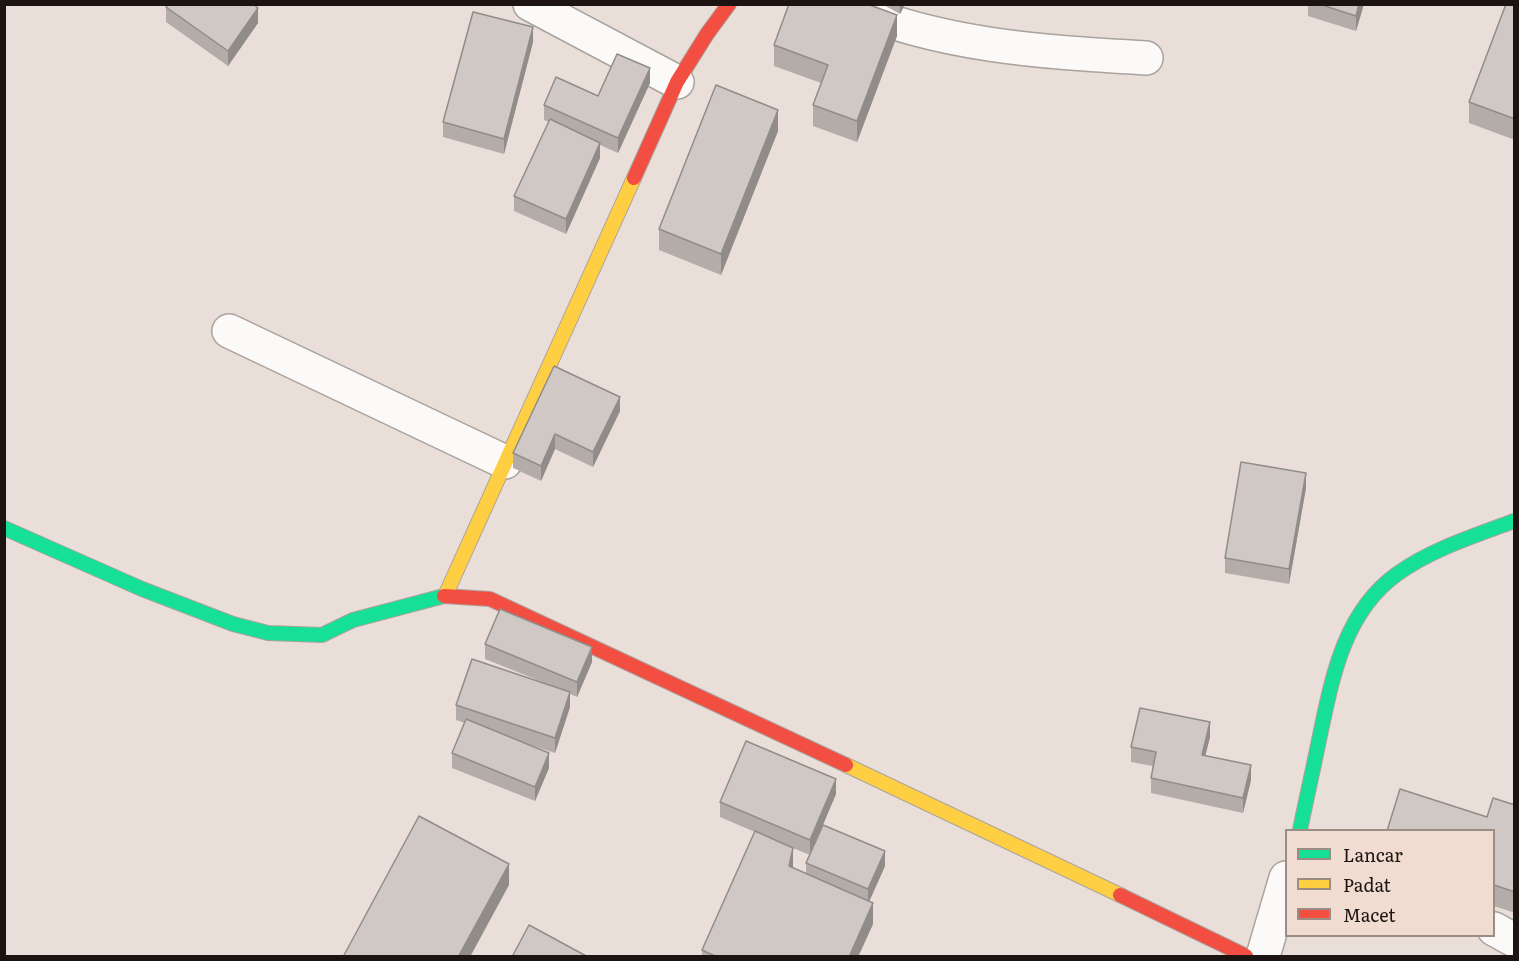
<!DOCTYPE html>
<style>
body{margin:0}
#map{position:relative;width:1519px;height:961px;overflow:hidden;background:#e9ded8;font-family:Literata,serif}
canvas{display:block}
.frame{position:absolute;inset:0;border:6px solid #1b1411;pointer-events:none}
.legend{position:absolute;left:1285px;top:829px;width:210px;height:108px;box-sizing:border-box;background:#f0dcd1;border:2px solid #9b8c84;margin:0;padding:8px 10px;list-style:none;font-size:18px;color:#1b1411}
.legend li{display:flex;align-items:center;gap:12px;height:30px}
.legend b{width:30px;border:2px solid #9b8c84}
</style>
<div id="map">
<canvas width="1519" height="961"></canvas>
<div class="frame"></div>
<ul class="legend">
<li><b style="height:8px;background:#16e098"></b>Lancar</li>
<li><b style="height:8px;background:#ffcf43"></b>Padat</li>
<li><b style="height:8px;background:#f24e42"></b>Macet</li>
</ul>
</div>
<script>
const c = document.querySelector('canvas').getContext('2d');
c.lineJoin = 'round';
function trace(path, color, width, dash) { c.strokeStyle = color; c.lineWidth = width; c.lineCap = dash ? 'butt' : 'round'; c.setLineDash(dash || []); c.stroke(path); }
function fillPath(path, color) { c.fillStyle = color; c.fill(path, 'evenodd'); }
const street = new Path2D(`
 M530,4L677,82
 M844,4C939,46 1043,52 1146,58
 M229,331L505,462
 M1494,929L1514,940
 M1263,956L1286,878`);
const fast = new Path2D(`
 M4,528L142,589L233,624L268,633L322,635L353,620L444,596
 M1300,830C1306,800 1313,770 1319,740C1332,679 1343,613 1397,574C1432,549 1474,536 1514,521`);
const slow = new Path2D(`
 M445,596L634,178
 M846,765L1120,895`);
const jam = new Path2D(`
 M634,178L677,82L707,34L729,4
 M444,596L490,599L846,765
 M1120,895L1246,956`);
trace(street, '#aaa29d', 36);
trace(fast, '#aaa29d', 16);
trace(slow, '#aaa29d', 16);
trace(jam, '#aaa29d', 16);
trace(street, '#fcfaf9', 33);
trace(fast, '#16e098', 14);
trace(slow, '#ffcf43', 14);
trace(jam, '#f24e42', 14);
fillPath(new Path2D(`
 M882,4H905L900,14Z
 M1308,4H1364L1356,31L1308,16Z
 M1515,4V140L1469,123V102Z
 M166,7L258,23L228,66L166,22Z
 M897,36L857,142L813,126V105L821,83L774,66V45Z
 M533,42L504,154L443,137V122Z
 M650,83L618,153L600,145V158L566,234L514,211V196L549,122L544,120V105L598,96Z
 M778,131L721,275L659,250V229Z
 M554,366L620,411L593,467L555,449L541,481L513,468V453Z
 M1306,488L1289,584L1225,573V558Z
 M485,644L592,662L577,697L570,694V707L555,753L522,742L549,768L535,801L452,768V753L465,723L456,720V705L550,685L485,659Z
 M1210,737L1205,755L1251,780L1243,813L1151,793V778L1153,766L1131,762V747Z
 M836,794L823,825L885,866L869,902L873,924L858,957H702V950L755,832L720,817V802ZM793,848L810,855L806,863V874L793,868Z
 M1515,805V913L1494,906V831L1487,817Z`), '#b3aca9');
fillPath(new Path2D(`
 M900,4H905L900,14Z
 M1359,4H1364L1356,31V16Z
 M258,8V23L228,66V51Z
 M897,15V36L857,142V121Z
 M533,27V42L504,154V139Z
 M650,68V83L618,153V138Z
 M778,110V131L721,275V254Z
 M600,143V158L566,234V219Z
 M620,397V411L593,467V452Z
 M555,434V449L541,481V466Z
 M1306,473V488L1289,584V569Z
 M592,647V662L577,697V682Z
 M570,692V707L555,753V738Z
 M1210,722V737L1202,769V755Z
 M549,753V768L535,801V787Z
 M1251,765V780L1243,813V798Z
 M836,779V794L810,855V840Z
 M793,848V869L789,866Z
 M885,851V866L868,904V889Z
 M509,864V885L470,957H458Z
 M873,903V924L858,957H849Z`), '#928c89');
const building = new Path2D(`
 M168,4H253L258,8L228,51L166,7Z
 M789,4H867L897,15L857,121L813,105L828,65L774,45Z
 M1319,4H1359L1356,16Z
 M1506,4H1515V119L1469,102Z
 M473,12L533,27L504,139L443,122Z
 M617,54L650,68L618,138L544,105L556,77L598,96Z
 M716,85L778,110L721,254L659,229Z
 M550,119L600,143L566,219L514,196Z
 M554,366L620,397L593,452L555,434L541,466L513,453Z
 M1241,462L1306,473L1289,569L1225,558Z
 M500,609L592,647L577,682L485,644Z
 M472,659L570,692L555,738L456,705Z
 M1140,708L1210,722L1202,755L1251,765L1243,798L1151,778L1156,752L1131,747Z
 M466,719L549,753L535,787L452,753Z
 M746,741L836,779L810,840L720,802Z
 M1400,789L1487,817L1493,798L1515,805V892L1494,885V831H1387Z
 M419,816L509,864L458,957H343Z
 M823,825L885,851L868,889L806,863Z
 M755,831L793,848L789,866L873,903L849,957H717L702,950Z
 M529,925L588,957H512Z`);
fillPath(building, '#d0c8c4');
trace(building, '#928c89', 1.5);
</script>
